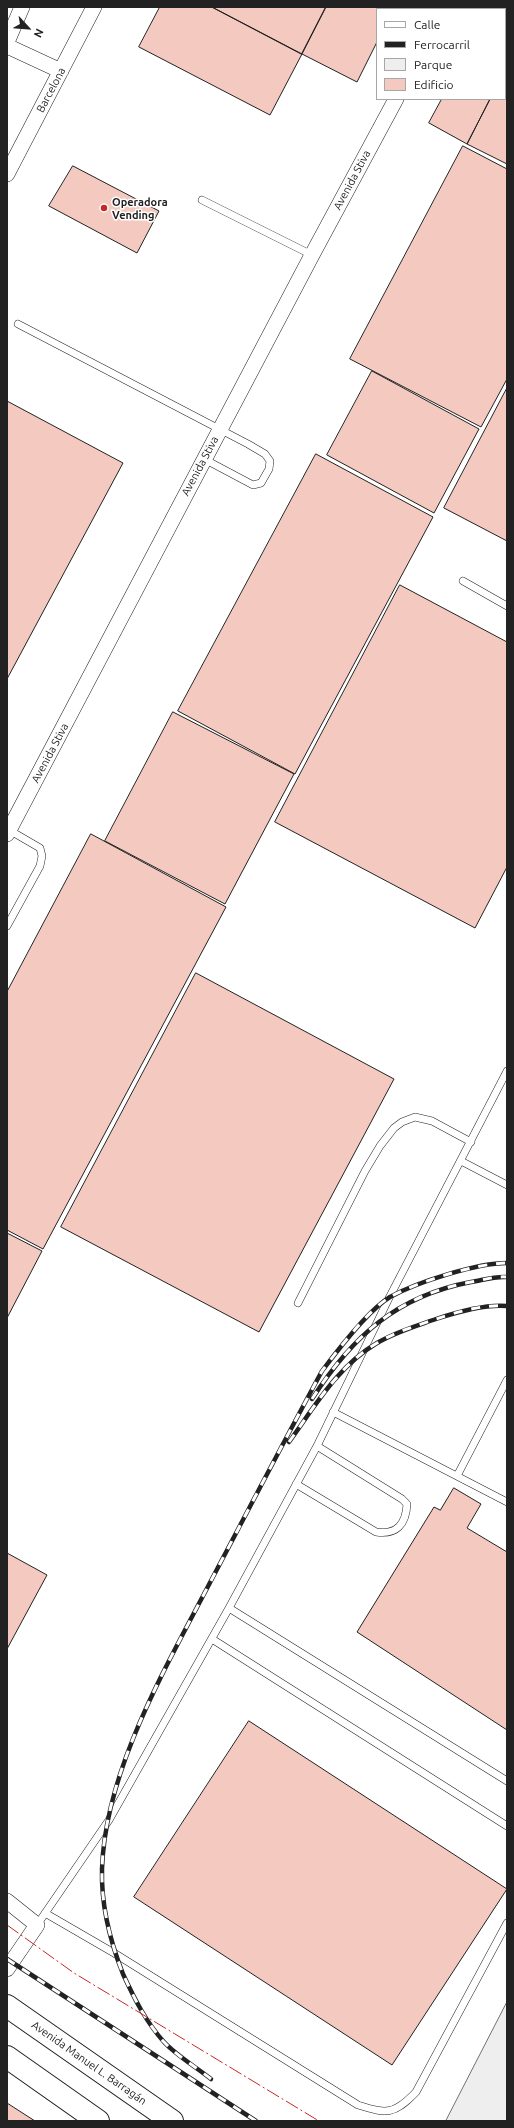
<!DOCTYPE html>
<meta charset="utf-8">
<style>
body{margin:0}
#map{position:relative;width:514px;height:2128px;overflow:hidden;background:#fff;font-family:Ubuntu,sans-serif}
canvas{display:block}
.frame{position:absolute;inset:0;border:8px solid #222;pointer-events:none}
.legend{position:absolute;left:376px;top:8px;width:130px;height:92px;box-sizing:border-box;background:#fff;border:1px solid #a7a7a7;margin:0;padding:5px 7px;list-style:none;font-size:12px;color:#222}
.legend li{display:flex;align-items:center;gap:8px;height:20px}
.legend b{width:20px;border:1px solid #a7a7a7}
.north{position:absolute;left:8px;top:8px;width:40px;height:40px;-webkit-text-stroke:3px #fff;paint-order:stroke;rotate:116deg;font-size:11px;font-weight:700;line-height:16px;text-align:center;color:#222}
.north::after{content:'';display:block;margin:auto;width:14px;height:18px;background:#222;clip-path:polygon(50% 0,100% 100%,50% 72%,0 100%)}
</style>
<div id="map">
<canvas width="514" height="2128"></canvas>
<div class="frame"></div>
<ul class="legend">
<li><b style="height:5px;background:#fff"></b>Calle</li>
<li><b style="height:5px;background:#222"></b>Ferrocarril</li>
<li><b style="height:11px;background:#eee"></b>Parque</li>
<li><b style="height:11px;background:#f3c9c0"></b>Edificio</li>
</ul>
<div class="north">N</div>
</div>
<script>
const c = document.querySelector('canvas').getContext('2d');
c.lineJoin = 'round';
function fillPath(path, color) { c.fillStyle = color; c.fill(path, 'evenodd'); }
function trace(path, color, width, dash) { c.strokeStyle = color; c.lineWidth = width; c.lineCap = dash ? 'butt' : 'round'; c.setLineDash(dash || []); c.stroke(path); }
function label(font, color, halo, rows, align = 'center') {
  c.font = font + ' Ubuntu,sans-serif'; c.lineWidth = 3; c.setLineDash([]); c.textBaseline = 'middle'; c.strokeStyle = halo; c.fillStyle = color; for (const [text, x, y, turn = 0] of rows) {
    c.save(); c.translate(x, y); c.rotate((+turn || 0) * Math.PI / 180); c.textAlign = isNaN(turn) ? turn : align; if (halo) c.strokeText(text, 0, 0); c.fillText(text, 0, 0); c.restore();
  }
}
const green = new Path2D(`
 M507,2002V2121H446Z`);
fillPath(green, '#eee');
trace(green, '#6f6f6f', 1);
const building = new Path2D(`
 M160,7H212L302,54L270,115L139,47Z
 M212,7H326L302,54Z
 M326,7H384L388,9H377V42L357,82L302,54Z
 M505,41L507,42V68L505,72Z
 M507,68V164L467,144L490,99H505V72Z
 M442,99H490L467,144L429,123Z
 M463,146L507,169V379L481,427L350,359Z
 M73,166L159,211L137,253L49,206Z
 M372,371L479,429L434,513L327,455Z
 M507,388V541L444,508Z
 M7,401L123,463L7,679Z
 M316,454L433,517L295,774L178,711Z
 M400,585L507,642V867L475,928L275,822Z
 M173,712L294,774L225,904L105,841Z
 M91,834L226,907L43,1249L7,1230V992Z
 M196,973L394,1079L259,1332L61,1227Z
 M7,1233L42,1251L7,1318Z
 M454,1488L481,1504L467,1528L507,1552V1730L357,1632L434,1507L440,1510Z
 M7,1553L47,1575L7,1649Z
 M249,1721L507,1889L392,2065L134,1897Z
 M7,2103L35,2121H7Z`);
fillPath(building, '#f3c9c0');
trace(building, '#222', 1);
const service = new Path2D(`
 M202,200L312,255
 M18,324L248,444L265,454L270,461L269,469L261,483L253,485L204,459
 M463,581L507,606
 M7,926L40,866L42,856L40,848L9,830
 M461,1161L507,1185
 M298,1303L365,1171L380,1146L394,1128L402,1122L415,1117L432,1121L471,1142
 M333,1412L507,1502
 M457,1476L507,1380
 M296,1484L376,1532C396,1535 406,1525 407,1504L402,1499L317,1446
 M229,1608L507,1781
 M212,1639L507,1826
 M45,1913L114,1953L358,2105C387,2114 394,2115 416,2092L507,1923
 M37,1925L109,1820L229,1608L317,1446L389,1298L507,1071`);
const minor = new Path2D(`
 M445,9L446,7
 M7,42L22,7
 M7,46L61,71
 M7,174L94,7
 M7,834L312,255L396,99
 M7,1901L37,1925L7,1969`);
const trunk = new Path2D(`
 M7,2006L172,2121
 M7,2057L98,2121`);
trace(service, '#222', 8);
trace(minor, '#222', 16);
trace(trunk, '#222', 24);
trace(service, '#fff', 7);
trace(minor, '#fff', 15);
trace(trunk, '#fff', 22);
const rail = new Path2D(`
 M312,1399C352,1337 396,1296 471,1282C483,1280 495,1276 507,1277
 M289,1442C315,1406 338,1366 377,1343C395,1332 416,1326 436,1319C457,1312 484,1304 507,1306
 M7,1959L256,2121
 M211,2079C196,2067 177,2056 164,2042C146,2022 134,1998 123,1974C110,1941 101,1904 102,1869C105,1774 161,1676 204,1594C243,1520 282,1445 322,1371C337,1351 368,1310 390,1297C417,1282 477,1263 507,1263`);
trace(rail, '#222', 4.5);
trace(rail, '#fff', 3, [9]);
trace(new Path2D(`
 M7,1925L74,1973L319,2121`), '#c62828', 1, [14, 3, 2, 3]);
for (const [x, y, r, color] of [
 [104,208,4,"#c62828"]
]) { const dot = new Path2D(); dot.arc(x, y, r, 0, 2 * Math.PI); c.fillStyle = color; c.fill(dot); trace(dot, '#fff', 1.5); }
label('11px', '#222', '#fff', [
 ["Barcelona",51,90,-62],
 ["Avenida Stiva",352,180,-62],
 ["Avenida Stiva",200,466,-62],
 ["Avenida Stiva",50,753,-62],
 ["Avenida Manuel L. Barragán",89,2063,35]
]);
label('bold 11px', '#222', '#fff', [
 ["Operadora",112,202],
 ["Vending",112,215]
], 'left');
</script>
